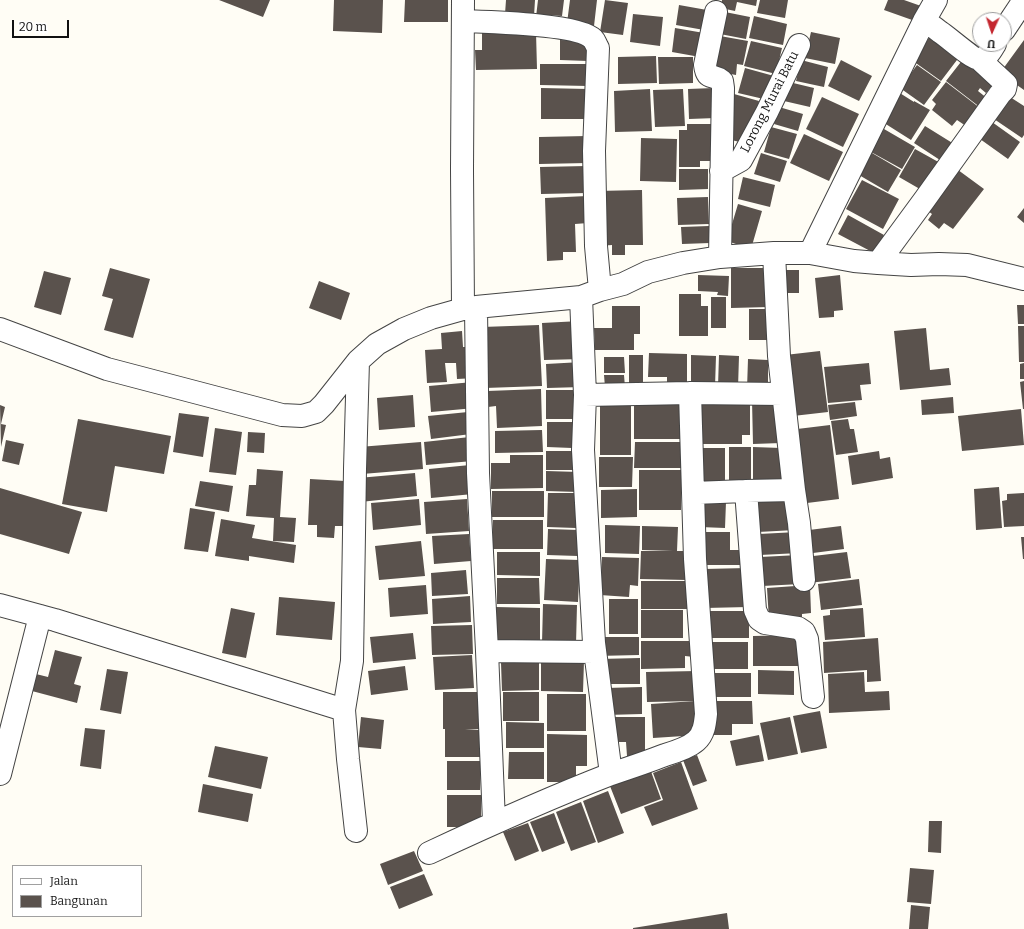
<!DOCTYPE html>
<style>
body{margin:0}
#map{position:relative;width:1024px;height:929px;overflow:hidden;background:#fffdf5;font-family:Bitter,serif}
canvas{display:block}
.legend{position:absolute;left:12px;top:865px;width:130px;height:52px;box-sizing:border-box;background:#fff;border:1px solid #a0a0a0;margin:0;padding:5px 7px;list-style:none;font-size:12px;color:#111}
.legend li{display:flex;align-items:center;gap:8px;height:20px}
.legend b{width:20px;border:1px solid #a0a0a0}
.north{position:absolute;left:972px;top:12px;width:40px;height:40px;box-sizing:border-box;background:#fff;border:1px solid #a0a0a0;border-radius:50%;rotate:183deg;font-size:11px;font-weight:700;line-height:16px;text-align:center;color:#111}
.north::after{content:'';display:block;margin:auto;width:14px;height:18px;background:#c4262e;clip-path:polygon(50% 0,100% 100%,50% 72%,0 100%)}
.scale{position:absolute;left:12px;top:20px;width:57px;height:18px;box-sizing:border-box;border:2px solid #111;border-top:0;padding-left:5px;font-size:12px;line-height:14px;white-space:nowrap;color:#111;-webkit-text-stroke:3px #fff;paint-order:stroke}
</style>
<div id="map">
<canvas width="1024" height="929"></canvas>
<ul class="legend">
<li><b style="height:5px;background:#fff"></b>Jalan</li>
<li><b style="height:11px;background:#5a524d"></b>Bangunan</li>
</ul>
<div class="north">U</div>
<div class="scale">20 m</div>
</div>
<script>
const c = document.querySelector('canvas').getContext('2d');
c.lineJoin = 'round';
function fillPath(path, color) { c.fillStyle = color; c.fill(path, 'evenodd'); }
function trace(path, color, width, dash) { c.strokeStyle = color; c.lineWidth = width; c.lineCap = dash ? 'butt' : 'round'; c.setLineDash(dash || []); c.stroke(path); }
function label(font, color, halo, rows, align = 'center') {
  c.font = font + ' Bitter,serif'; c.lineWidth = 4; c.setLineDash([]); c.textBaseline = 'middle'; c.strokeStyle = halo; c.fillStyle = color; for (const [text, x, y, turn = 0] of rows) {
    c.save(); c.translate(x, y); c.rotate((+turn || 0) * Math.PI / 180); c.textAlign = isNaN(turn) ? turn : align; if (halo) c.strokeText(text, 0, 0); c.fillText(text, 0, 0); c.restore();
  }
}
fillPath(new Path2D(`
 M219,0H270L263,17Z
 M334,0H383L382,33L333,31Z
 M405,0H448V22H404Z
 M506,0H535L534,16L505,14Z
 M538,0H564L562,16L547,15V18L536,17Z
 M570,0H597L594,26L567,23Z
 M605,0L628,3L623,35L600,32Z
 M722,0H757L756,6L737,2L735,11L721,8Z
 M760,0H788L785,18L757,13Z
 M888,0H904L921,6L915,21L884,10Z
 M679,5L707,10L704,30L676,25Z
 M725,12L750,17L746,39L720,34Z
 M633,14L663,17L660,46L630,42Z
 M754,16L787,24L783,45L749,38Z
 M675,28L704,33L700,57L672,52Z
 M482,32H536L537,69L476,70L475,50H482Z
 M811,32L840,38L835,64L805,58Z
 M931,35L960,56L941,81L913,61Z
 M720,36L748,41L743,65L737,64L736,75L714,71Z
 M560,40L589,41L588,61L560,60Z
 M1024,40V90L1000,73Z
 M751,41L782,48L776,74L744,66Z
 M656,56L657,83L618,84V57Z
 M658,57H693V83L659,84Z
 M964,58L995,82L986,93L980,88L978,91L988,99L981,108L946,81Z
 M801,60L828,67L824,87L796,81Z
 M841,60L872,76L859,101L828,86Z
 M540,64H588V86L540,85Z
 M917,65L941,82L924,105L900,88Z
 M745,68L774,76L768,100L738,93Z
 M789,82L814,88L810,107L784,101Z
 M946,82L980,108L966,126L957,120L952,126L932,110L936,104L932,100Z
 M541,88L588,89L587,119H541Z
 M714,88L716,118L689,119L688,89Z
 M650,89L652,131L615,132L614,91Z
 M683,89L685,126L655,127L653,90Z
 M895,90L914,102V101L930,110L911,140L881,121Z
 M734,94L759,101L748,144L723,138Z
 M822,97L859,114L843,147L806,129Z
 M1010,97L1024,106V135L1022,138L994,119Z
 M779,107L803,114L798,131L774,124Z
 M992,122L1020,142L1008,159L980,139Z
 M687,124H714V161H700V167H679V130H687Z
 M925,126L954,144L943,162L914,143Z
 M771,127L797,134L789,159L764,152Z
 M884,129L915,147L902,169L871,152Z
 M804,134L843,152L829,181L790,163Z
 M587,136V163L539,164V137Z
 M641,138L677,139L676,182L640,181Z
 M915,149L942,164L925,192L899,177Z
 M761,153L787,161L780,182L754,174Z
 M872,153L901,170L888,192L859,175Z
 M586,166L587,193L541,194L540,167Z
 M954,167L984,189L953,229L944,223L939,229L928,220L932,214L924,208Z
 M679,169H708V189L679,190Z
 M743,177L775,185L770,207L738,199Z
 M862,180L899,199L883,229L846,209Z
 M642,190L643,245H625V255H612V245L599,246L597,191Z
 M587,196L588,223L575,224L576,252H563V260L547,261L545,198Z
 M708,197L709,224L678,225L677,198Z
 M738,204L762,211L751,249L727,241Z
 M1024,208V223L1017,217Z
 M848,215L884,235L874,253L838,234Z
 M709,226L710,243L682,244L681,227Z
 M110,268L150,279L133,338L104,330L113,299L102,296Z
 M731,268H768L769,307L731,308Z
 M786,270H799V293H786Z
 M44,271L71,278L61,315L34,307Z
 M698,275L729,276L728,296L717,295L718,292L698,291Z
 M840,275L843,310L834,311V317L819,318L815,278Z
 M319,281L350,293L341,320L309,308Z
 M679,294H701V306H708V336H679Z
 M711,297H726V328H711Z
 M1017,305H1024V324H1018Z
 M612,306H640V334H634V350H595L594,328H612Z
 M749,309H767V340H749Z
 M580,321L582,359L544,360L542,323Z
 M539,325L542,386L485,388L482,327Z
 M1018,326H1024V362H1019Z
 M926,328L930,370L949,368L951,385L900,390L894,331Z
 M462,331L463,347H474L476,378L457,379L456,363H445L447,382L427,383L425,350L442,349L441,333Z
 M820,351L828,412L793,416L785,355Z
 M649,353L687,354V383H667V377H648Z
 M629,355H643V385H629Z
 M691,355L716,356L715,387H691Z
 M719,355L739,356L738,388L718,387Z
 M604,357H624L625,373H604Z
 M748,359L768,360V389H747Z
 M582,362V387L547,388L546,364Z
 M869,363L871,384L860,385L862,400L828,403L824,367Z
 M1024,363V379H1020V364Z
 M604,375H624L625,387H605Z
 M1024,381V409H1023L1020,382Z
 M473,382L475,408L431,412L429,386Z
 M541,389L542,426L497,428L496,406L488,407L487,391Z
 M546,390H583V419H546Z
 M413,395L415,427L379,430L377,398Z
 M953,397L954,413L922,415L921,400Z
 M634,400H680V439H634Z
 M752,400H780L781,443L753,444Z
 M600,401L631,402V455H600Z
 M855,402L857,416L830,420L828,405Z
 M0,405L5,407L1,424L6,425L1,447Z
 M700,405H750V435H742V444H700Z
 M1021,409L1024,445L962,451L958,416Z
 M468,412L471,434L431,439L428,416Z
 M179,413L209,417L203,457L173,452Z
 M78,419L171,436L164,474L115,466L107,512L62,504Z
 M848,419L850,429H854L858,452L836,455L831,421Z
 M547,422H572V448L547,447Z
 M830,425L839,499L799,504L789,430Z
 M215,428L242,432L236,475L209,472Z
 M542,430L543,452L495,453V431Z
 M248,432L265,433L264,453L247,452Z
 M470,437L473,461L426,465L424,442Z
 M6,440L24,444L19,465L2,461Z
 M421,442L423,469L362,474L359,447Z
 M635,442H682L681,468H634Z
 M729,447H751V485H729Z
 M753,447L781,448L787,486L753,485Z
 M700,448H725V487H700Z
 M546,451H573V470H546Z
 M879,451L880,459L890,457L893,478L852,485L848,456Z
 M510,455H543V488L491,489V463H510Z
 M599,457H633L632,487H599Z
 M470,465L473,494L431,498L429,469Z
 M257,469L283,471L280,517L296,518L294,542L273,541L274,518L246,516L249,485H256Z
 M639,470H681V510H639Z
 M546,471L579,472L578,492L546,491Z
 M415,473L417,496L360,502L358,478Z
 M310,479L345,481L343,526H335L334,538L317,537V525H308Z
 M200,481L233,486L229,512L195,506Z
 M999,487L1002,528L976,530L974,489Z
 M0,488L82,512L69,554L0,534Z
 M637,489V517L601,518V490Z
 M492,491H544V517H492Z
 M548,493H577L576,528L547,527Z
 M1024,493V526L1004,527L1002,501L1007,500V494Z
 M419,499L421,525L373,530L371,503Z
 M467,499L469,531L426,534L424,502Z
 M793,499L795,530L758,532L756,502Z
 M701,501L726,502L725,528L700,527Z
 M190,508L215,512L208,552L184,549Z
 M221,519L255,525L252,538L296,545L294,563L249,556V561L215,556Z
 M493,520H543V549H492Z
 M605,525L640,526L639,554L605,553Z
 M642,526L678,527L677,551H687V580L640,579L641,551H673L642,550Z
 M841,526L844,549L813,553L809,530Z
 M548,529L579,530L578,556L547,555Z
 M703,532H730V550H747V565H703Z
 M797,532L799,553L760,555L759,534Z
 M469,534L471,561L434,564L432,536Z
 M1021,537H1024V559H1023Z
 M421,541L425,576L379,580L375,546Z
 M497,552H540V576L497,575Z
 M847,552L851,578L809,583L805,557Z
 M799,555L801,584L762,586L760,557Z
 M602,557L639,558L638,586L630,585L629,597L600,595Z
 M546,559L580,560L578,602L544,600Z
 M747,568L748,607L705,608L704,569Z
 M466,570L468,594L432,596L431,573Z
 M497,578H539L540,604H497Z
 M859,579L862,605L821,610L818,584Z
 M641,581H687V609H641Z
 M426,585L428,614L390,617L388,588Z
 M810,585L811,613L802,614V618L769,620L767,588Z
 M470,596L471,622L433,624L432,599Z
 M279,597L335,602L332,640L276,635Z
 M609,599H638V634H609Z
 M543,604L577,605L576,644L542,643Z
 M496,607L540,608V640H496Z
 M231,608L255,613L246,658L222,653Z
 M863,608L865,637L825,640L823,616L830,615V610Z
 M641,610H683V638H641Z
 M705,611H749V638H705Z
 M472,625L473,654L432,655L431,626Z
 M413,633L416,659L373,663L370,637Z
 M799,635V666H753V636Z
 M596,637H639V655L596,656Z
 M878,638L881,681L867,682V670L824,673L823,642Z
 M641,641H694V657L685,656V668L641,669Z
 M708,642H748V669H708Z
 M55,650L82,657L74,684L81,686L77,703L32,691L36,674L48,677Z
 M472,655L474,688L435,690L433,657Z
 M640,658V684H599V659Z
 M541,660L584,661L583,692L541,691Z
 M501,663H539V690L502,691Z
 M405,666L408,690L371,695L368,671Z
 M107,669L128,672L121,714L100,710Z
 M758,670L794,671V695L758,694Z
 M697,671L699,735L653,738L651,704L695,701L647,702L646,672Z
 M864,672L865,692L889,691L890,710L829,713L828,674Z
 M710,673H751V697H711Z
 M642,687V714L606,715V688Z
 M443,692H485L486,729H465L481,730V757H445V729H443Z
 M503,692H539V721H503Z
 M547,694H586V731H547Z
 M713,701H752L753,724H732V735H713Z
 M820,711L827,748L801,753L793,716Z
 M361,717L384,720L381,749L358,747Z
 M611,717H645V756H627L626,742H611Z
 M790,717L798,754L768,760L760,723Z
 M506,722L544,723V748H506Z
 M85,728L105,730L101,769L80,766Z
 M547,734L587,735V766H576V782H547Z
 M759,735L764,761L736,766L730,741Z
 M215,746L268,757L261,789L208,777Z
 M509,752H544V779H508Z
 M697,755L707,781L693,786L683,760Z
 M447,761H481L480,790H447Z
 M681,762L698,809L652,826L644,807L663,800L653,773Z
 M649,766L661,799L621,814L608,781Z
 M203,784L253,794L248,822L198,812Z
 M608,791L624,833L598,843L583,801Z
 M447,795H481V827H447Z
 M581,802L596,842L571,851L556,812Z
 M554,813L565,843L542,852L530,822Z
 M929,821H942L941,853L928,852Z
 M528,823L539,851L515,861L503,832Z
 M414,851L423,871L388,885L380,864Z
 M910,868L934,870L931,904L907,902Z
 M424,874L433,895L399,909L390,887Z
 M911,905L930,907L928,929H909Z
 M727,913L729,929H633V928Z`), '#5a524d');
const minor = new Path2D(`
 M716,12L705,65C707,81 712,73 722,81L723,88L720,257
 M463,21C488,22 579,24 593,39C595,41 596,45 598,48L594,151L596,246L600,290
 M924,21C930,24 935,28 940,32C948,37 972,59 979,59C987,59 992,49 995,44
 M1004,30L1024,0
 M721,171L741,160L767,112L799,45
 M774,253L779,356L794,490L799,523L804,580
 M810,253L924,21L936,0
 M878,263L925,199L1000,94L1005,89L1006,84L979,59
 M581,297L585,395L583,450L594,643L611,774
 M476,307L478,473L487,651L494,822
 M463,309L462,170L463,0
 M0,329L107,369L282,415L302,416L316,412L324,404L358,361L377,344L404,329L431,318L463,309L476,307L581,297L600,290L623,284L648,272L683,263L720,257L774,253H810L854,261L878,263L911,265L939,264L967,265L1024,279
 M585,395L690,393L783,394
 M746,491L755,610L759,619L765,623L798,628L804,632L807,639L813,697
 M693,493L746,491L794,490
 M0,605L55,620L344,710
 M487,651L595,652
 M0,774L40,616
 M356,831L348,759L344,710L352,661L355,469L358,361
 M429,853C489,825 549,798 611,774C629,768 647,762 665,755C675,752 688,748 696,741C704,734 705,724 706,714L695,559L693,493L690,393`);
trace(minor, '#444', 24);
trace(minor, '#fff', 22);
label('13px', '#111', '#fff', [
 ["Lorong Murai Batu",770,102,-63]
]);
</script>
